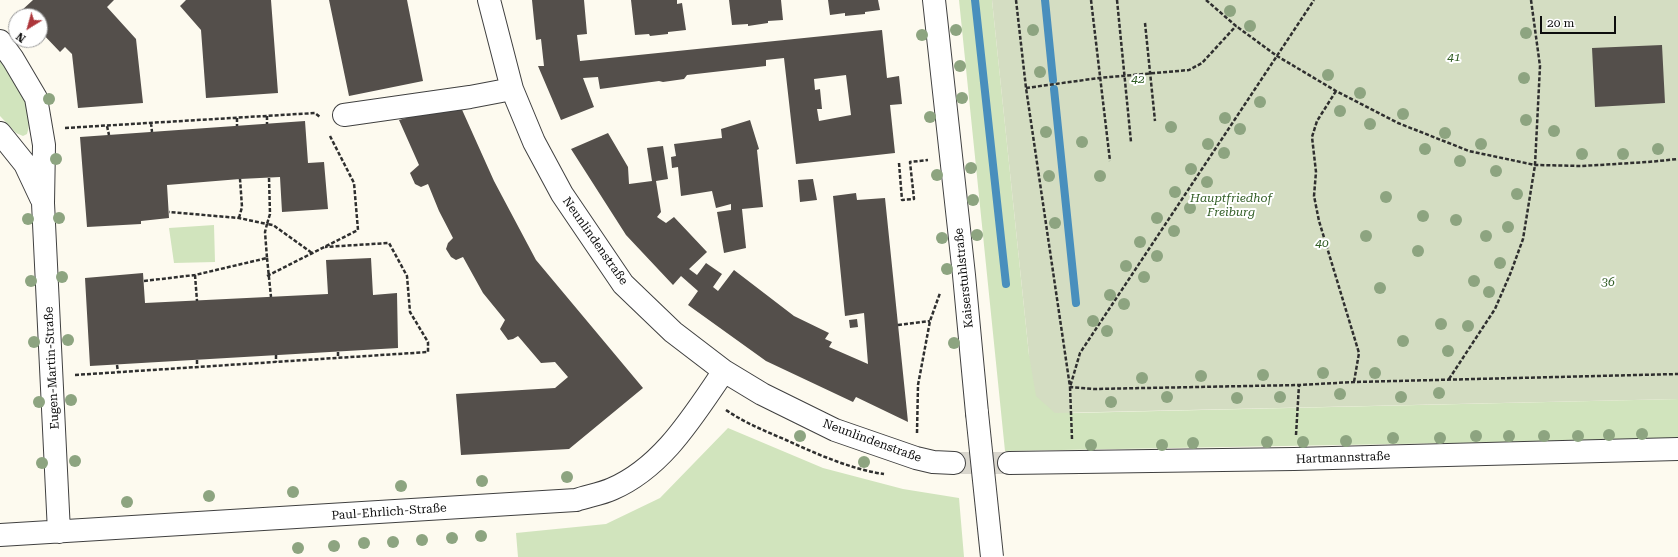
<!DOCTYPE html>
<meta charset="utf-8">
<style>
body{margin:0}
#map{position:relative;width:1678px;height:557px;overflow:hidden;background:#fdfaef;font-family:"Roboto Serif",serif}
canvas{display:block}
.north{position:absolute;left:8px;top:8px;width:40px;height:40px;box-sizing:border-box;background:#fff;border:1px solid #9e9e9e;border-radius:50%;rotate:217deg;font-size:11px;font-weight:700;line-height:16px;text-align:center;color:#0d0d0d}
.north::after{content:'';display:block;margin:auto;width:14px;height:18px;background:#ad363b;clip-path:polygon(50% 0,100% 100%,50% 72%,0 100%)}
.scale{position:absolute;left:1540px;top:16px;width:76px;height:18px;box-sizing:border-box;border:2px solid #0d0d0d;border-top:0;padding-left:5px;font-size:12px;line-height:14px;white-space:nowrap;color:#0d0d0d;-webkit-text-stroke:3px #fff;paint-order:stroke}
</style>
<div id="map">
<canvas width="1678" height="557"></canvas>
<div class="north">N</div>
<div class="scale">20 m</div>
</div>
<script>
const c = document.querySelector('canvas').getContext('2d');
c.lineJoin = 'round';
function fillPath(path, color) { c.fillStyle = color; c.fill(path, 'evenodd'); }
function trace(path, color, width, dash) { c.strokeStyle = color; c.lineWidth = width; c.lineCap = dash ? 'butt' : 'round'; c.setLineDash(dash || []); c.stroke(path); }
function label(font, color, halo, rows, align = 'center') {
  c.font = font + ' "Roboto Serif",serif'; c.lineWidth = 4; c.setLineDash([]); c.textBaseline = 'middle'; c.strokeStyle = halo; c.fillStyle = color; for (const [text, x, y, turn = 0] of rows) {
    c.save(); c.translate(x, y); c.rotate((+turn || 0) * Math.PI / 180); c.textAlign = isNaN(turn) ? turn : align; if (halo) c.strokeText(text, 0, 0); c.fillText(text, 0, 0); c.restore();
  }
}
fillPath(new Path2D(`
 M959,0H992L1029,355L1072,413L1678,399V439L1005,451Z
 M0,57C13,78 37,108 27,134L23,136L16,133L0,116Z
 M214,225L215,262L174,263L169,228Z
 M728,428L823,468L903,489L959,498L964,557H518L516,533L606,524L660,498Z`), '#d1e4bd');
fillPath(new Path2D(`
 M992,0H1678V399L1055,413L1036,396L1029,355Z`), '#d4ddc2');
trace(new Path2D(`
 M975,0L1006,284
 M1045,0L1053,80
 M1054,89L1076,303`), '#498fbd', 8);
fillPath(new Path2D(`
 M33,0H114L107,7L136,39L143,103L78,108L72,54L65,47L60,52L40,31V16H26L21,11Z
 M186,0H271L278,93L206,98L201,30L180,6Z
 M329,0H407L423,81L349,96Z
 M532,0H584L587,34L577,35L580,61L882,30L887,78L899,76L902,104L890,105L895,153L796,164L784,58L766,60V66L687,75L684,79L663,82L659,81L600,89L598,77L583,78L594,107L561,120L538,66H544L541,39L536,40ZM846,75L851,115L819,121L817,109H822L820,89L815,90L814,79Z
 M631,0H677V4L682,3L686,30L668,32V34L650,36L649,34L635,35Z
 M729,0H781L783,20L768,21V23L748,26V24L732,25Z
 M828,0H878L880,10L865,12V14L845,16V13L830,15Z
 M1662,45L1665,103L1595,107L1592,48Z
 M459,103L494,181L536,260L643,388L569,449L461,455L456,394L555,388L568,377L555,362L541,363L518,336L513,339L508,340L500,329L505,320L483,293L463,257L456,260L451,257L446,249L448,243L453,238L439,211L428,184L421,187L415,184L410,173L419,165L399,120Z
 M750,120L759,149L757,150L763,207L742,209L746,248L724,253L717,212L731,210V204L716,208L712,191L681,196L678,167L672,168L671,157L676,156L674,144L722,138L721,129Z
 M305,121L308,163L324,162L328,209L282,212L280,177L240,179L167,185L169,218L141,221V224L87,227L80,137Z
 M608,133L628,167L629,184L652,181L647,148L663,146L668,179L656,181L661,212L657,217L666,223L674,217L707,252L689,269L697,275L706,263L722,274L713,287L718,291L734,270L794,316L829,333L825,339L832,342L829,347L868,364L864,313L845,316L833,196L856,193L857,200L885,198L908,422L856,397L853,402L766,361L688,305L698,291L681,276L673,285L626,235L571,149Z
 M813,179L817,200L800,202L798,180Z
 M371,258L373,295L397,293L398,348L90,366L85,278L143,273L145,303L328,294L326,260Z
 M857,319L858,327L850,328L849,320Z`), '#544f4b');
trace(new Path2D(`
 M954,463H1009`), '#d9d6cd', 22, [22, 11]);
const minor = new Path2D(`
 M489,0L512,89L534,142L562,194L623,284L673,332L724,371L762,394L835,430L916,458L933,462L954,463
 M934,0L964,275L977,413
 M0,41L13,59L36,98L44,145L43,203L59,532
 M344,115L470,97L512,89
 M0,133L25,164L41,198
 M1009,463L1294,459L1678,449
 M0,535L576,500C588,496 601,494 612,489C663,467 693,416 724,371`);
trace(minor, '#404040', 24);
trace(new Path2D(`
 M1016,0L1026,88L1070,387L1094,389L1299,385L1354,382L1678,374
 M1091,0L1110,161
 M1117,0L1131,142
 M1206,0L1236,26L1277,56L1336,91L1398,123L1469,151L1535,165L1582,166L1648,162L1678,159
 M1145,23L1155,121
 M1026,88L1099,78L1189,70L1202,63L1236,26
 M1336,91L1317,121L1312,137L1316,172L1314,196L1319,221L1359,353L1354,382
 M267,116V124
 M237,118V126
 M151,123L152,132
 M107,126L109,135
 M65,128L315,113L320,117
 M899,163L902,200L914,199L910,162L928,160
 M269,178L270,214L267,224L273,225L312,253
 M239,218L242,207L240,179
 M267,258L271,297
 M195,275L197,301
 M267,276L358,230L354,183L330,136
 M144,281L195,275L267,258L265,232L267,224L239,218L169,212
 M898,325L930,321
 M338,352V358
 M276,355V362
 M197,360V367
 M117,365L118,372
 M75,375L428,352V342L410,312L407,276L389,243L325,247
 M1449,379L1495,309L1511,272L1523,239L1535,165L1540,66L1531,0
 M726,410C745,423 765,431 786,440C817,454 850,469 884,474
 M917,433L918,385L930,321L940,293
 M1296,435L1299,385
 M1072,439L1070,387L1080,353L1314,0`), '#2f2f2f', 2.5, [4, 2]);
trace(minor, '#fff', 22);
const minorBridge = new Path2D(`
 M977,413L992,557`);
trace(minorBridge, '#404040', 24, []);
trace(minorBridge, '#fff', 22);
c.fillStyle = '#8da480';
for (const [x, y] of [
 [1230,11],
 [1250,26],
 [956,30],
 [1033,30],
 [1526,33],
 [922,35],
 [960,66],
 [1040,72],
 [1328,75],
 [1524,78],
 [1360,93],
 [962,98],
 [49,99],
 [1260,102],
 [1340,111],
 [1403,114],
 [930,117],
 [1225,118],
 [1526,120],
 [1370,124],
 [1171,127],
 [1240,129],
 [1554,131],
 [1046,132],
 [1445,133],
 [1082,142],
 [1208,144],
 [1481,144],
 [1425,149],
 [1658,149],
 [1224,153],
 [1582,154],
 [1623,154],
 [56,159],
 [1460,161],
 [971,168],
 [1191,169],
 [1496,171],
 [937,175],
 [1049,176],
 [1100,176],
 [1207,182],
 [1175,192],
 [1517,194],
 [1386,197],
 [973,200],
 [1190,208],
 [1423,216],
 [59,218],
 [1157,218],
 [28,219],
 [1456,220],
 [1055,223],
 [1508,227],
 [1174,231],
 [977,235],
 [1366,236],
 [1486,236],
 [942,238],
 [1140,242],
 [1418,251],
 [1157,256],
 [1500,263],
 [1126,266],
 [947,269],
 [62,277],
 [1144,277],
 [31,281],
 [1474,281],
 [1380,288],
 [1489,292],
 [1110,295],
 [1124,304],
 [1093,321],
 [1441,324],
 [1468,326],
 [1107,331],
 [68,340],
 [1403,341],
 [34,342],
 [954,343],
 [1448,351],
 [1323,373],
 [1375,373],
 [1263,375],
 [1201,376],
 [1142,378],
 [1439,393],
 [1340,394],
 [1167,397],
 [1280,397],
 [1401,397],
 [1237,398],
 [71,400],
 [39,402],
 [1111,402],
 [1642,434],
 [1609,435],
 [800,436],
 [1476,436],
 [1509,436],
 [1544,436],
 [1578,436],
 [1393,438],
 [1440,438],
 [1346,441],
 [1267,442],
 [1303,442],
 [1193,443],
 [1091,445],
 [1162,445],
 [75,461],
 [864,462],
 [42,463],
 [567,477],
 [482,481],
 [401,486],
 [293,492],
 [209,496],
 [127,502],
 [481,536],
 [452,538],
 [422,540],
 [393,542],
 [364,543],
 [334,546],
 [298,548]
]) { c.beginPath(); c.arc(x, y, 6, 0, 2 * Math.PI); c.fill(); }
label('italic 12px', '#315d25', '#fff', [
 ["41",1454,57],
 ["42",1138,79],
 ["Hauptfriedhof",1231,198],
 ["Freiburg",1231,212],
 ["40",1322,243],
 ["36",1608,282]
]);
label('12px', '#0d0d0d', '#fff', [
 ["Neunlindenstraße",595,241,55],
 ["Kaiserstuhlstraße",964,278,-96],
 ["Eugen-Martin-Straße",52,368,-93],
 ["Neunlindenstraße",872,441,20],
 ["Hartmannstraße",1343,458,-2],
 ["Paul-Ehrlich-Straße",389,512,-4]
]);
</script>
